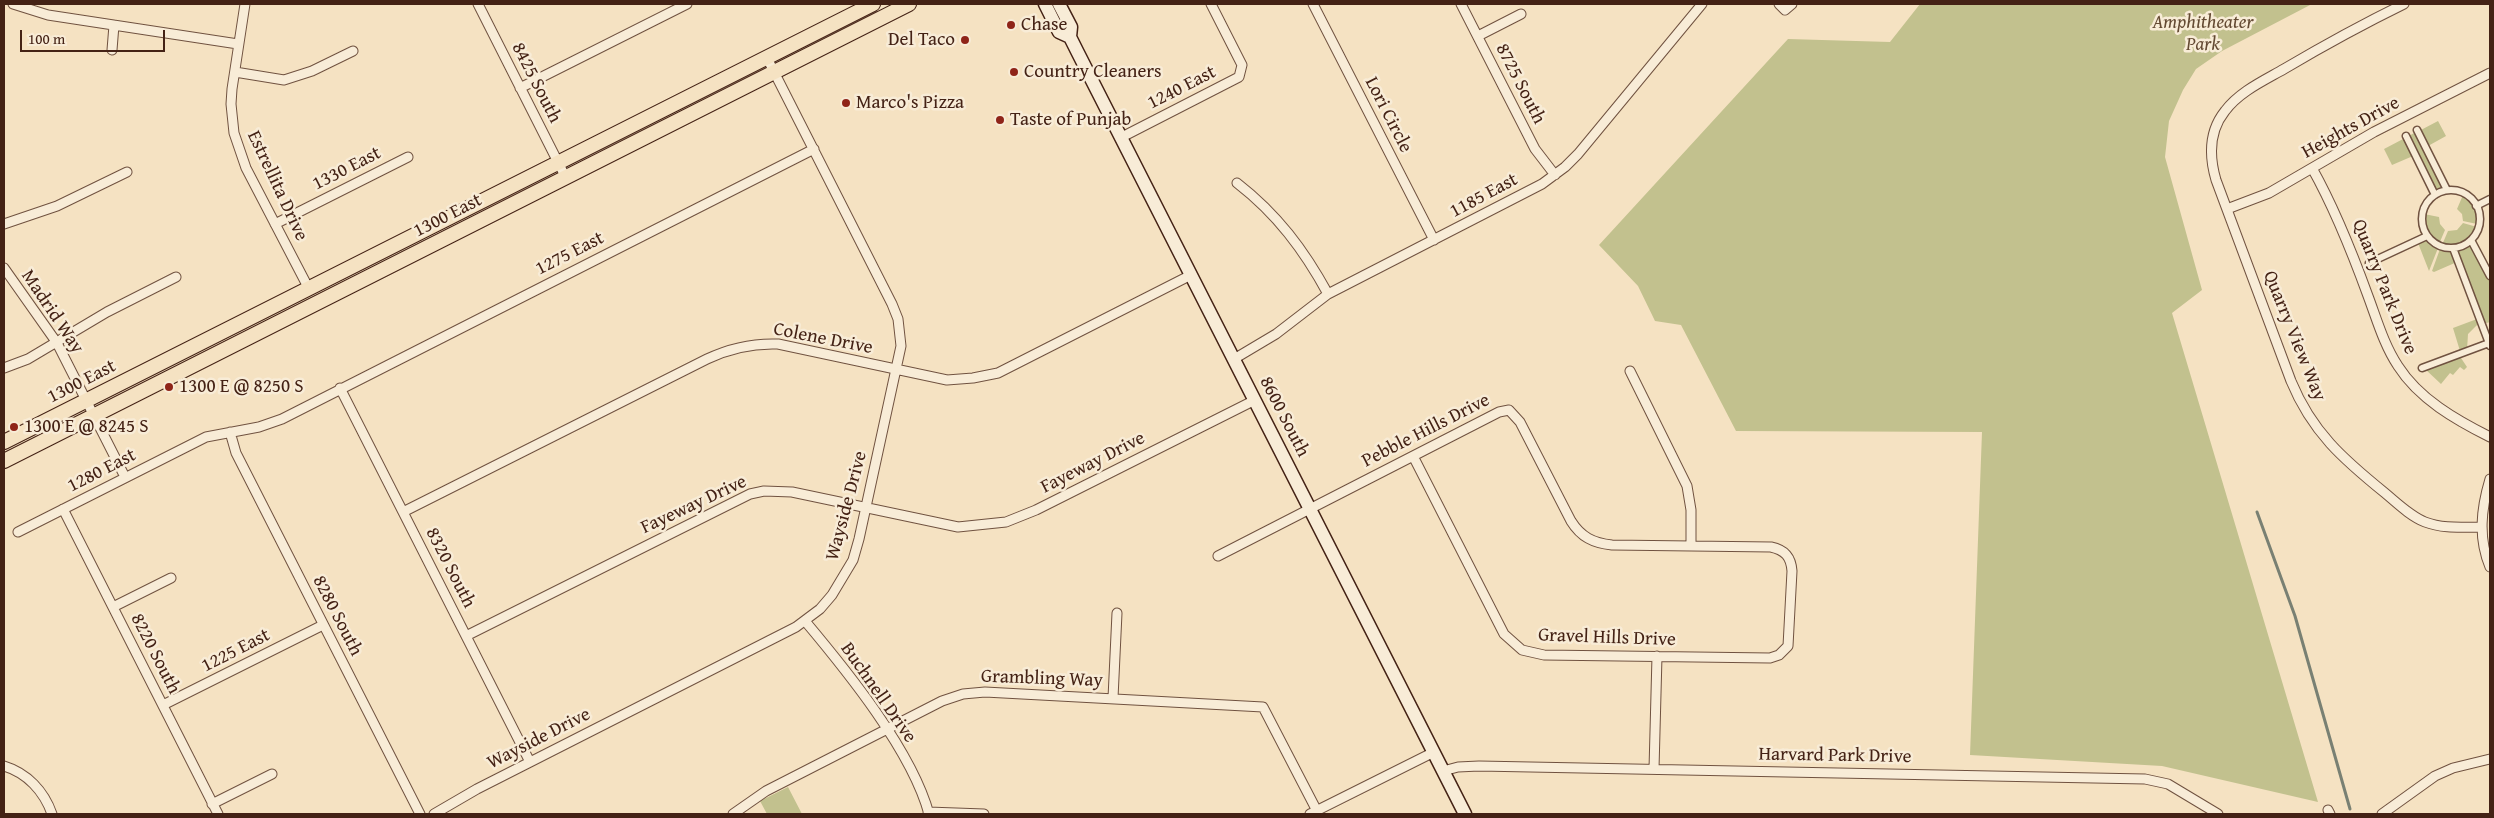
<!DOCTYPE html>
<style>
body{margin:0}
#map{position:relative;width:2494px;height:818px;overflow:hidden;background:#f5e2c2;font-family:"Gentium Book Plus",serif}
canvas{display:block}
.frame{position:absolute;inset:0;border:5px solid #442215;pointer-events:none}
.scale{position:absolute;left:20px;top:30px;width:145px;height:22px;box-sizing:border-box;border:2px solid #442215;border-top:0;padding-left:6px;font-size:15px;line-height:18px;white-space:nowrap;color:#442215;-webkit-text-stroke:4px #f8ecd7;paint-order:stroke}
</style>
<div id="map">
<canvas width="2494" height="818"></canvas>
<div class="frame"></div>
<div class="scale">100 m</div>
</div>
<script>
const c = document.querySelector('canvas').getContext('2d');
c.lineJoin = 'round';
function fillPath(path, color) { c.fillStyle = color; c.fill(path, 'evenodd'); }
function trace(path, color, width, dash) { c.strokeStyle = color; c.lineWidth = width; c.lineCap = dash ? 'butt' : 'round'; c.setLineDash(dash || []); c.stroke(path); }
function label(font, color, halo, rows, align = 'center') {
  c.font = font + ' "Gentium Book Plus",serif'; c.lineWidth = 5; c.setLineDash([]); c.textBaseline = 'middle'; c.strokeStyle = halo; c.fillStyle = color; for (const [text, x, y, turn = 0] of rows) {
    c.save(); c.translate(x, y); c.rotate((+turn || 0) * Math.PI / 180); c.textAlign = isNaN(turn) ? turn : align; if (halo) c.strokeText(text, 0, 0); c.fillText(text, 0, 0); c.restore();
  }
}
fillPath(new Path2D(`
 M1920,4H2312L2222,51L2196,69L2183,90L2169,121L2165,157L2202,290L2172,313L2318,802L2162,766L1970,755L1982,432L1736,431L1681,325L1655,321L1638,286L1599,245L1788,39L1890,42Z
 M2438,121L2446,136L2428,146L2419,131Z
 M2416,132L2445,189L2435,193L2407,137Z
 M2405,138L2413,156L2392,165L2384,149Z
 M2463,195L2475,206L2477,224L2463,221L2462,214L2457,209Z
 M2424,214L2439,217L2440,224L2445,230L2439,244C2428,238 2423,227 2424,214Z
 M2463,223L2477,227C2470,242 2458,248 2442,245L2448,231L2457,230Z
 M2427,239L2438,248L2429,271L2418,243Z
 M2472,242L2490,279V322L2483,324L2455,250Z
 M2440,249L2453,250L2457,262L2434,272L2432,271Z
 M2477,319L2480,322L2468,334L2467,350L2460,351L2453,328Z
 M2459,355L2467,367L2464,370L2460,367L2453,375L2450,373L2441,384L2425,369Z
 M788,787L802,814H767L760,801Z`), '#c2c18e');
trace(new Path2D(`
 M2257,512L2295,616L2350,809`), '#798073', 3);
const pedestrian = new Path2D(`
 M2417,130L2447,190
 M2406,136L2435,195
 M2422 219a29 29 0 1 1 58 0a29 29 0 1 1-58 0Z
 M2476,206L2490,199
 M2471,240L2490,276
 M2453,248L2490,346
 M2369,263L2427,236
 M2422,368L2489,343`);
const minor = new Path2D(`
 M13,4L48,15L238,44
 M245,4L232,89L231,104L234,133L246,168L309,289
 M478,4L566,178
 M1313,4L1434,240
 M1461,4L1535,149L1555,175
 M1779,4L1785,10L1792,4
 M2404,4C2363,24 2323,46 2284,69C2263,81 2239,92 2225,111C2209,131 2209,156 2216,180L2291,381C2312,432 2343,459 2385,493C2397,503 2410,516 2425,522C2443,529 2462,527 2481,527
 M1478,36L1521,14
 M112,50L114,25
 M235,72L284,80L312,71L353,51
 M520,88L687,4
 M1122,137L1239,77L1242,65L1211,4
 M2312,168C2335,209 2352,252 2368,296C2377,320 2384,345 2398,366C2419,399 2456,420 2490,437
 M1237,183C1277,214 1304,250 1328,294
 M2227,209L2269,193L2374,132L2490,73
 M4,224L57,206L127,172
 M275,224L408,157
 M4,268L57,343L125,477
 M1234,359L1276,334L1328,294L1542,184L1565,167L1578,154L1702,4
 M4,368L28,359L107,312L176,277
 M1630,371L1687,486L1691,510V546
 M340,388L530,762
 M230,432L236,453L420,814
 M2490,479C2481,509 2478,538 2490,567
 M63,509L218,814
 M403,512L707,359C730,348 752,343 778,344L947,380L973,378L998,373L1191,275
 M18,532L206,437L259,427L282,419L814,149
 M1218,556L1499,412L1509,410L1520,422L1571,521C1581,537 1593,543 1612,545L1771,547C1785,550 1791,557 1792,571L1788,646L1779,655L1770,658L1544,655L1522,650L1504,634L1413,456
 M113,607L171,578
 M805,621C847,671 912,751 929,814
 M466,636L750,494L764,491L792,492L958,527L1006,522L1036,510L1255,400
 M1113,698L1117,613
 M163,705L323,625
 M4,766C27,773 44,791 52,814
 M1654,769L1657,656
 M1443,771L1458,767L1479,766L2145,779L2168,784L2218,814
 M212,804L272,774
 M2328,810L2330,814
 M928,812L984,814
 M434,814L477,789L796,627L820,609L832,595L853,560L859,539L901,346L898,319L892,304L767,58
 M733,814L766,791L942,701L963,694L985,692L1263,707L1317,811
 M1310,814L1434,752
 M2382,814L2435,776L2453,768L2490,759`);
const secondary = new Path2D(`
 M1045,4L1059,32L1070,37
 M1059,4L1071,27L1070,37L1077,51L1465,814`);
const primary = new Path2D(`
 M4,442L873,4
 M4,461L909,4`);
trace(pedestrian, '#705240', 9);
trace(minor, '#705240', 11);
trace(secondary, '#442215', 15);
trace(primary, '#442215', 16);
trace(pedestrian, '#f8ecd7', 6);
trace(minor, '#f8ecd7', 9);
trace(secondary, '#f8ecd7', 12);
trace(primary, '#f5e2c2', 14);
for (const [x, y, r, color] of [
 [1011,25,5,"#8f2418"],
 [965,40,5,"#8f2418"],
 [1014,72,5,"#8f2418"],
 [846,103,5,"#8f2418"],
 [1000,120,5,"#8f2418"],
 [169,387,5,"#8f2418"],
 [14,427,5,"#8f2418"]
]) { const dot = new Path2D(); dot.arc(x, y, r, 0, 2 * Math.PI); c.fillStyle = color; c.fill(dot); trace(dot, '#f8ecd7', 2); }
label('italic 19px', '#644a33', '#f8ecd7', [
 ["Amphitheater",2203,23],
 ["Park",2203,45]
]);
label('19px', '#442215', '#f8ecd7', [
 ["Chase",1021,25],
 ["Del Taco",955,40,"right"],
 ["Country Cleaners",1024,72],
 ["Marco's Pizza",856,103],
 ["Taste of Punjab",1010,120],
 ["1300 E @ 8250 S",179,387],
 ["1300 E @ 8245 S",24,427]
], 'left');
label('19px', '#442215', '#f8ecd7', [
 ["8425 South",536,83,63],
 ["8725 South",1520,84,63],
 ["1240 East",1182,88,-27],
 ["Lori Circle",1388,115,63],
 ["Heights Drive",2351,128,-29],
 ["1330 East",347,169,-27],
 ["Estrellita Drive",277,186,65],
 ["1185 East",1484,196,-28],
 ["1300 East",448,216,-27],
 ["1275 East",570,254,-27],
 ["Quarry Park Drive",2384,287,68],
 ["Madrid Way",52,312,56],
 ["Quarry View Way",2294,336,68],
 ["Colene Drive",823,339,11],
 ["1300 East",82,382,-27],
 ["8600 South",1284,417,63],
 ["Pebble Hills Drive",1426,431,-27],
 ["Fayeway Drive",1093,463,-27],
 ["1280 East",102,471,-27],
 ["Fayeway Drive",694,505,-25],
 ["Wayside Drive",847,506,-75],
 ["8320 South",450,568,63],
 ["8280 South",337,616,63],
 ["Gravel Hills Drive",1607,638,2],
 ["1225 East",236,651,-27],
 ["8220 South",155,654,63],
 ["Grambling Way",1042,679,2],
 ["Buchnell Drive",878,693,55],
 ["Wayside Drive",539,739,-27],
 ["Harvard Park Drive",1835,756,1]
]);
</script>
